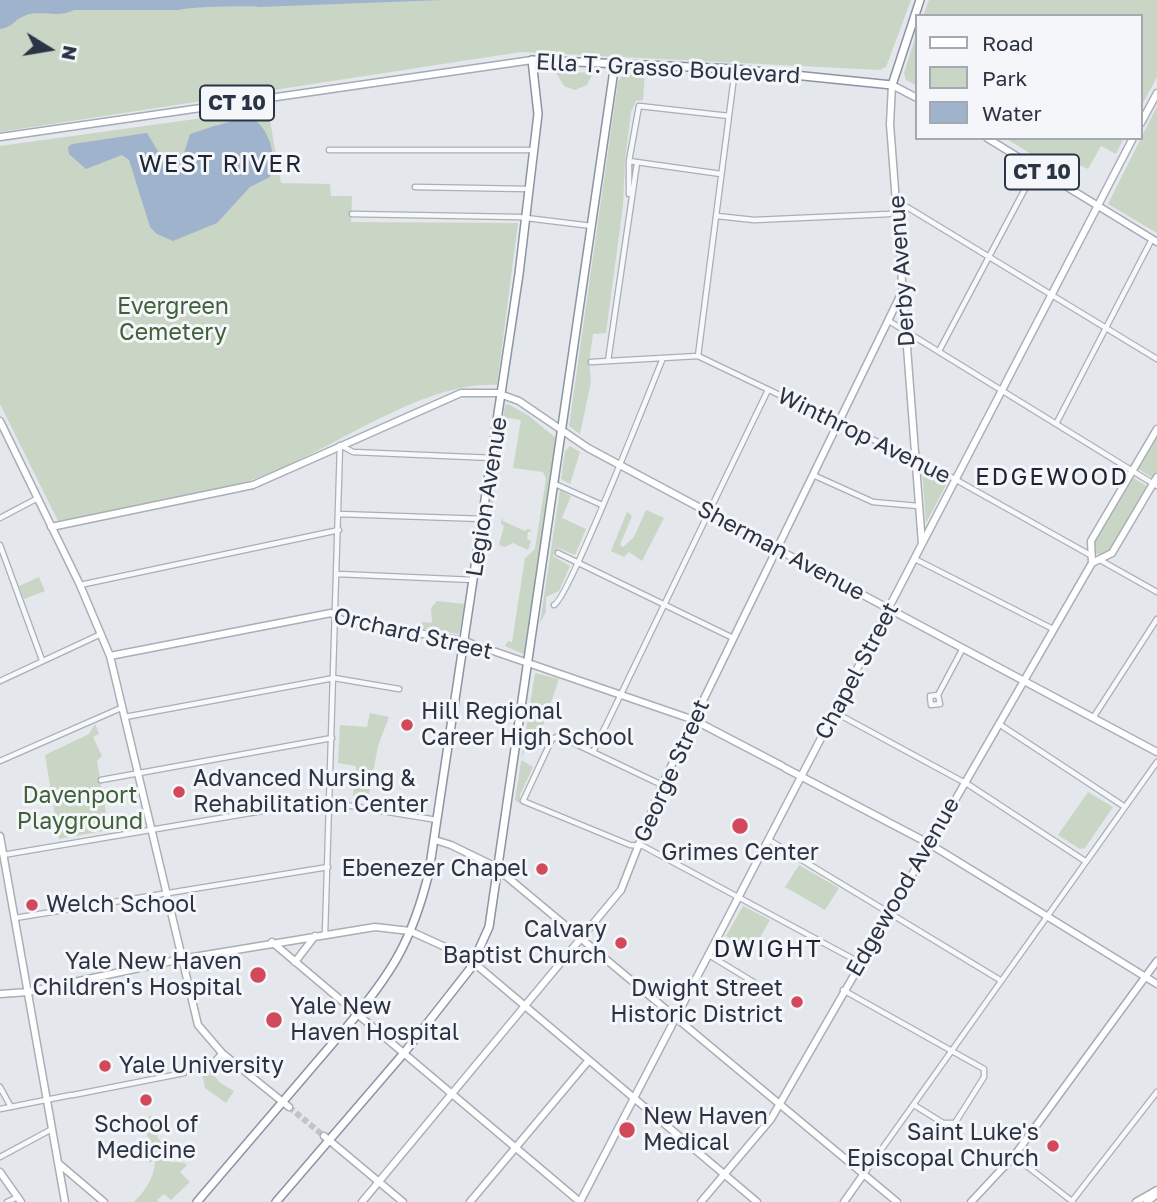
<!DOCTYPE html>
<style>
body{margin:0}
#map{position:relative;width:1157px;height:1202px;overflow:hidden;background:#e4e7ec;font-family:"Golos Text",sans-serif}
canvas{display:block}
.legend{position:absolute;left:915px;top:14px;width:228px;height:126px;box-sizing:border-box;background:#f4f6f9;border:2px solid #a4a8b1;margin:0;padding:9px 12px;list-style:none;font-size:21px;color:#2b3445}
.legend li{display:flex;align-items:center;gap:14px;height:35px}
.legend b{width:35px;border:2px solid #a4a8b1}
.north{position:absolute;left:14px;top:14px;width:70px;height:70px;-webkit-text-stroke:5px #f4f6f9;paint-order:stroke;rotate:101deg;font-size:19px;font-weight:700;line-height:28px;text-align:center;color:#2b3445}
.north::after{content:'';display:block;margin:auto;width:24px;height:32px;background:#2b3445;clip-path:polygon(50% 0,100% 100%,50% 72%,0 100%)}
</style>
<div id="map">
<canvas width="1157" height="1202"></canvas>
<ul class="legend">
<li><b style="height:9px;background:#fff"></b>Road</li>
<li><b style="height:19px;background:#c9d6c5"></b>Park</li>
<li><b style="height:19px;background:#9fb4cc"></b>Water</li>
</ul>
<div class="north">N</div>
</div>
<script>
const c = document.querySelector('canvas').getContext('2d');
c.lineJoin = 'round';
function fillPath(path, color) { c.fillStyle = color; c.fill(path, 'evenodd'); }
function trace(path, color, width, dash) { c.strokeStyle = color; c.lineWidth = width; c.lineCap = dash ? 'butt' : 'round'; c.setLineDash(dash || []); c.stroke(path); }
function label(font, color, halo, rows, align = 'center') {
  c.font = font + ' "Golos Text",sans-serif'; c.lineWidth = 6; c.setLineDash([]); c.textBaseline = 'middle'; c.strokeStyle = halo; c.fillStyle = color; for (const [text, x, y, turn = 0] of rows) {
    c.save(); c.translate(x, y); c.rotate((+turn || 0) * Math.PI / 180); c.textAlign = isNaN(turn) ? turn : align; if (halo) c.strokeText(text, 0, 0); c.fillText(text, 0, 0); c.restore();
  }
}
fillPath(new Path2D(`
 M0,0H911L886,67L880,70L521,52L0,132Z
 M929,0H1157V77L1141,107V16H923Z
 M917,32V86L906,80L904,73Z
 M555,71L593,73L587,85L575,90L564,86Z
 M626,72L645,73L643,100L636,101L631,112L625,161L623,206L606,333L593,334L589,361L591,382L580,434L569,426L618,81Z
 M1157,106V233L1108,204Z
 M268,109L281,183L330,184L331,196H352L351,222L518,223L497,385C417,381 324,458 246,482C186,500 119,509 58,521L0,404V146Z
 M1005,138H1124L1116,154L1101,146L1088,169L1077,164L1069,177Z
 M508,404L529,416L557,439L526,653L523,654L505,646L508,641L512,642L525,558L535,549L546,479L543,472L513,468L521,420L510,418L504,421L492,509L490,502L505,405Z
 M1157,435V471L1153,478L1137,468Z
 M570,446L580,452L570,484L561,479L565,451Z
 M922,470L947,483L926,523Z
 M1132,477L1148,487L1111,549L1101,556L1094,552V543Z
 M560,490L571,496L562,518L586,529L575,555L558,548L553,556L570,566L559,591L546,597V612L540,623Z
 M646,510L664,518L642,561L629,552L624,557L611,551L627,512L632,516L620,545L623,547L634,537Z
 M502,517L503,521L525,531L528,529L532,531L528,532L527,539L531,541L528,550L513,543L505,547L499,545L504,526L501,524Z
 M39,577L45,591L24,599L19,586Z
 M437,601L465,604L459,634L418,628L423,622L432,623L431,608Z
 M535,673L559,679L541,732L533,729L521,760L533,767L520,795V803L515,800Z
 M370,713L389,717L378,746L368,799L353,796L356,766L338,763L340,725L367,727Z
 M95,724L99,734L93,737L102,756L97,761L109,830L59,839L45,755L89,734Z
 M1088,792L1113,807L1085,848L1080,849L1058,835Z
 M799,865L839,888L825,910L785,887Z
 M743,906L770,920L753,950L726,936Z
 M211,1071L219,1082L234,1091L226,1103L205,1088L202,1074Z
 M150,1115L160,1130L157,1137L169,1151L165,1150V1161L185,1163L187,1165L180,1172L190,1182L171,1200L164,1194L157,1200L159,1202H134C147,1189 156,1174 155,1157L150,1163L142,1149L152,1143L143,1128Z`), '#c9d6c5');
fillPath(new Path2D(`
 M0,0H443L259,7C250,5 185,7 179,10H74C57,19 41,9 24,16C14,20 12,28 0,29Z
 M251,117C269,128 278,156 270,177L250,187L217,223L173,241L157,234L150,227L129,160L122,155L86,169L69,154L68,147L72,144L147,133L164,161L173,166L184,153L190,134C211,127 229,121 251,117Z`), '#9fb4cc');
trace(new Path2D(`
 M184,1073L198,1070`), '#bfc3cb', 4.5, [4.5, 2]);
trace(new Path2D(`
 M289,1107L324,1136`), '#bfc3cb', 6, [6, 3]);
const street = new Path2D(`
 M329,150H534
 M629,161L721,174
 M415,187L528,189
 M629,194V161L639,106L729,116
 M352,214L518,217L592,226
 M717,216L754,220L889,214L907,207L1157,359
 M889,321L1157,486
 M939,351L1036,168
 M698,356L735,69
 M608,361L637,163
 M591,362L698,356L951,477L1092,556
 M1056,424L1152,239
 M813,475L873,502L918,506
 M555,484L602,505
 M339,514L483,519
 M0,518L38,498
 M0,545L42,660
 M558,553L733,638
 M915,559L1053,629
 M1100,560L1157,592
 M338,574L474,580
 M80,585L339,530
 M554,605C568,600 651,387 663,358
 M0,681L101,634
 M938,695L930,696L931,705L940,704L938,695L963,648
 M836,713L969,785L1085,861
 M125,717L334,678L399,689
 M1093,718L1157,619
 M999,724L1125,807
 M593,752L768,390
 M0,761L121,708
 M101,780L332,738
 M662,785L559,736L552,739L523,801L630,845L643,846L859,962
 M769,840L1000,980
 M3,855L321,801L437,820
 M15,918L328,867
 M325,934L340,445L353,452L493,458
 M709,955L755,983
 M843,990L984,1069V1077L955,1123H943L914,1105
 M198,1070L208,1068L222,1053
 M0,1087L11,1107
 M73,1095L184,1073
 M0,1109L71,1095
 M1014,1156L1073,1202
 M0,1157L52,1129
 M864,1174L1157,762
 M1072,1201L1157,1092
 M7,1202L18,1197`);
const secondary = new Path2D(`
 M892,85L890,124L922,544
 M1141,123L1157,93
 M0,421L80,585L110,656L198,1025L222,1053L289,1107
 M51,527L253,485L461,393H497L519,401L588,448L1157,752
 M1092,563L1112,553L1157,477
 M110,656L331,613L342,620L464,641L694,720L782,766
 M785,768L928,843L1157,984
 M0,836L65,1202
 M435,840L451,845L494,866L897,1202
 M272,942L580,1202
 M295,962L315,936
 M0,994L28,992L181,959L375,927L410,931L467,957L757,1202
 M324,1136L403,1202
 M58,1163L104,1202
 M0,1172L21,1202
 M362,1202L621,890L662,785L903,290
 M470,1202L589,1060
 M580,1202L1133,138
 M701,1202L771,1119L1092,563L1091,541L1157,429
 M844,1202L863,1175
 M1136,1202L1157,1190
 M1147,1202L1157,1194`);
const primary = new Path2D(`
 M892,85L917,98
 M0,137L532,60
 M987,138L1157,242
 M971,1202L1014,1156L1157,961`);
const highway = new Path2D(`
 M346,1028C391,974 412,942 429,872L519,274L538,114L532,60L735,69L892,85L920,0
 M197,1202L344,1030
 M276,1202L404,1053L470,969L489,927L615,63`);
trace(street, '#a9aeb7', 7);
trace(secondary, '#a9aeb7', 9);
trace(primary, '#a3abb8', 9);
trace(highway, '#8b94a3', 10);
trace(street, '#f7f8fa', 4.5);
trace(secondary, '#fff', 6);
trace(primary, '#fff', 6);
trace(highway, '#fff', 7);
for (const [x, y, r, color] of [
 [407,725,7,"#d1495b"],
 [179,792,7,"#d1495b"],
 [740,826,9,"#d1495b"],
 [542,869,7,"#d1495b"],
 [32,905,7,"#d1495b"],
 [621,943,7,"#d1495b"],
 [258,975,9,"#d1495b"],
 [797,1002,7,"#d1495b"],
 [274,1020,9,"#d1495b"],
 [105,1066,7,"#d1495b"],
 [146,1100,7,"#d1495b"],
 [627,1130,9,"#d1495b"],
 [1053,1146,7,"#d1495b"]
]) { const dot = new Path2D(); dot.arc(x, y, r, 0, 2 * Math.PI); c.fillStyle = color; c.fill(dot); trace(dot, '#f4f6f9', 2.5); }
for (const [x, y, w] of [
 [237,103,74],
 [1042,172,74]
]) { const box = new Path2D(); box.roundRect(x - w / 2, y - 17.5, w, 35, 5); c.fillStyle = '#f4f6f9'; c.fill(box); trace(box, '#2b3445', 2); }
label('bold 21px', '#2b3445', null, [
 ["CT 10",237,103],
 ["CT 10",1042,172]
]);
label('23px', '#2b3445', '#f4f6f9', [
 ["Ella T. Grasso Boulevard",668,69,3],
 ["Derby Avenue",902,271,-94],
 ["Winthrop Avenue",864,436,26],
 ["Legion Avenue",487,497,-81],
 ["Sherman Avenue",781,551,28],
 ["Orchard Street",413,634,13],
 ["Chapel Street",857,671,-62],
 ["George Street",672,771,-66],
 ["Edgewood Avenue",903,887,-60]
]);
label('23px', '#3f6138', '#f4f6f9', [
 ["Evergreen",173,307],
 ["Cemetery",173,333],
 ["Davenport",80,796],
 ["Playground",80,822]
]);
label('23px', '#2b3445', '#f4f6f9', [
 ["Hill Regional",421,712],
 ["Career High School",421,738],
 ["Advanced Nursing &",193,779],
 ["Rehabilitation Center",193,805],
 ["Grimes Center",740,853,"center"],
 ["Ebenezer Chapel",528,869,"right"],
 ["Welch School",46,905],
 ["Calvary",607,930,"right"],
 ["Baptist Church",607,956,"right"],
 ["Yale New Haven",242,962,"right"],
 ["Children's Hospital",242,988,"right"],
 ["Dwight Street",783,989,"right"],
 ["Historic District",783,1015,"right"],
 ["Yale New",290,1007],
 ["Haven Hospital",290,1033],
 ["Yale University",119,1066],
 ["New Haven",643,1117],
 ["Medical",643,1143],
 ["School of",146,1125,"center"],
 ["Medicine",146,1151,"center"],
 ["Saint Luke's",1039,1133,"right"],
 ["Episcopal Church",1039,1159,"right"]
], 'left');
c.letterSpacing = '2px';
label('24px', '#1d2536', '#f4f6f9', [
 ["WEST RIVER",221,164],
 ["EDGEWOOD",1052,477],
 ["DWIGHT",768,949]
]);
c.letterSpacing = '0px';
</script>
